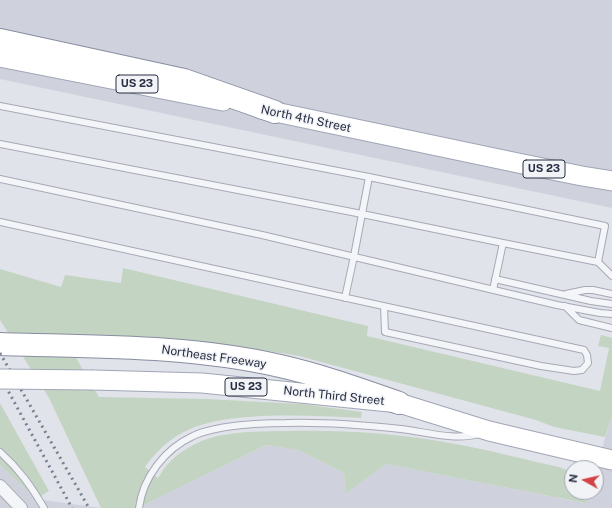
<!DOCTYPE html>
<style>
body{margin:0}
#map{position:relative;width:612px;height:508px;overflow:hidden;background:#e1e3ea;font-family:"Public Sans",sans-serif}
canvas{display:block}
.north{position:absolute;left:564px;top:460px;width:40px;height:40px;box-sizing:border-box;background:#f1f3f7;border:1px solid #a1a5af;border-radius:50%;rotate:278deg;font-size:11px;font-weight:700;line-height:16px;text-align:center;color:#292f43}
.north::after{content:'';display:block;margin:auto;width:14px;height:18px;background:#d34245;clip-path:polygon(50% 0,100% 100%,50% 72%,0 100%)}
</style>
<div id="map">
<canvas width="612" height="508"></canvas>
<div class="north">N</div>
</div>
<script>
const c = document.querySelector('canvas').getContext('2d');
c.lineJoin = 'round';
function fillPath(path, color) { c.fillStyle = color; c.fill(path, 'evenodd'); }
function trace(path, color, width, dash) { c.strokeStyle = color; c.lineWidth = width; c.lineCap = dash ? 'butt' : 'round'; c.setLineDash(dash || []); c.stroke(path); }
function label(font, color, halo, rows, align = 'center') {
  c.font = font + ' "Public Sans",sans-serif'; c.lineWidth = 3; c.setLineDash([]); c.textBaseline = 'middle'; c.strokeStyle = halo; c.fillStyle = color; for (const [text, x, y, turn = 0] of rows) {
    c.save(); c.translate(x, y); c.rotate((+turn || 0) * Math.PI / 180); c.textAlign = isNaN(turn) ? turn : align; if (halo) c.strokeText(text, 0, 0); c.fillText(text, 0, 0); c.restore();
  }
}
fillPath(new Path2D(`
 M0,0H612V208L0,79Z
 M612,416V508H138L266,445L298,450L317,459L344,473L346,492L386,464L584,503L588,492H596V468Z
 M0,465L36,499L101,508H0Z`), '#cfd2dc');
fillPath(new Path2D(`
 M123,268L368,326L367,336L600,391L609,348L598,346L601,335L612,338V416L605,437L554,427L536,420L299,356L237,346L181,339L116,336L62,334L99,397L207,399L302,404L362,412L361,418C323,416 286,414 248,417C225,419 201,422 180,434C166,442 154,454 145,467L158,478C161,474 163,469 167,465C177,453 193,444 207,439C231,431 264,431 289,431C346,430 405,434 461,445C494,451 526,460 559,467L572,472V492H588L585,503L386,464L346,493L344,473L317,459L298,450L266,445L138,508H101L49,398L0,320V269L61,287L65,275L121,283Z
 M0,403L49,491L36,499L0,465Z`), '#c4d4c2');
const service = new Path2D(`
 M0,106L369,177
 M0,144L362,214L503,243
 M0,179L262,235L557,305L600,313L612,314
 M0,222L584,350L587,355L588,363L582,370L574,371L541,366L385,332L384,306
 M598,262L612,276
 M495,279L591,301L612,304
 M566,294L585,290H593L612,294
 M345,298L354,256L369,177L605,226L598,262L503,243L493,290
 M565,306L579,320L612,328
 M0,452C19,469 31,486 44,508
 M139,508C143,477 165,449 193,436C203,431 215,429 226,427C246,424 266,423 286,423C325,422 363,425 401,429C427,432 454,441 479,434`);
const minor = new Path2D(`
 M0,486L21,508`);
const primary = new Path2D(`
 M0,57L223,101
 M261,109L518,163L582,176L612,181
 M93,380L202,383L399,403L489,431L612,460`);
const motorway = new Path2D(`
 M0,40L184,80L275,112
 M0,344C94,347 188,345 280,366C320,375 359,389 399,403`);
trace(service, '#a6a9b5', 8);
trace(minor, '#a6a9b5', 14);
trace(primary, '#a0a6b6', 21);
trace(motorway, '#888ea1', 24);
trace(service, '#f4f5f8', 6);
trace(minor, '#f4f5f8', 12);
trace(primary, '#fff', 19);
trace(motorway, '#fff', 22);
trace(new Path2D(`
 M0,353L89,508
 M0,376L72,508`), '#7a8094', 3, [2, 4]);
const primaryBridge = new Path2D(`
 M0,379L93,380`);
trace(primaryBridge, '#a0a6b6', 21, []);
trace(primaryBridge, '#fff', 19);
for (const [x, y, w] of [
 [137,84,42],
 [544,169,42],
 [246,387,42]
]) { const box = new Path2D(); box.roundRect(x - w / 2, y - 9, w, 18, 3); c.fillStyle = '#f1f3f7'; c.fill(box); trace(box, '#292f43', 1); }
label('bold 11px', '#292f43', null, [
 ["US 23",137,84],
 ["US 23",544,169],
 ["US 23",246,387]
]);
label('12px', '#292f43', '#f1f3f7', [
 ["North 4th Street",306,119,12],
 ["Northeast Freeway",214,357,8],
 ["North Third Street",334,396,6]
]);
</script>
